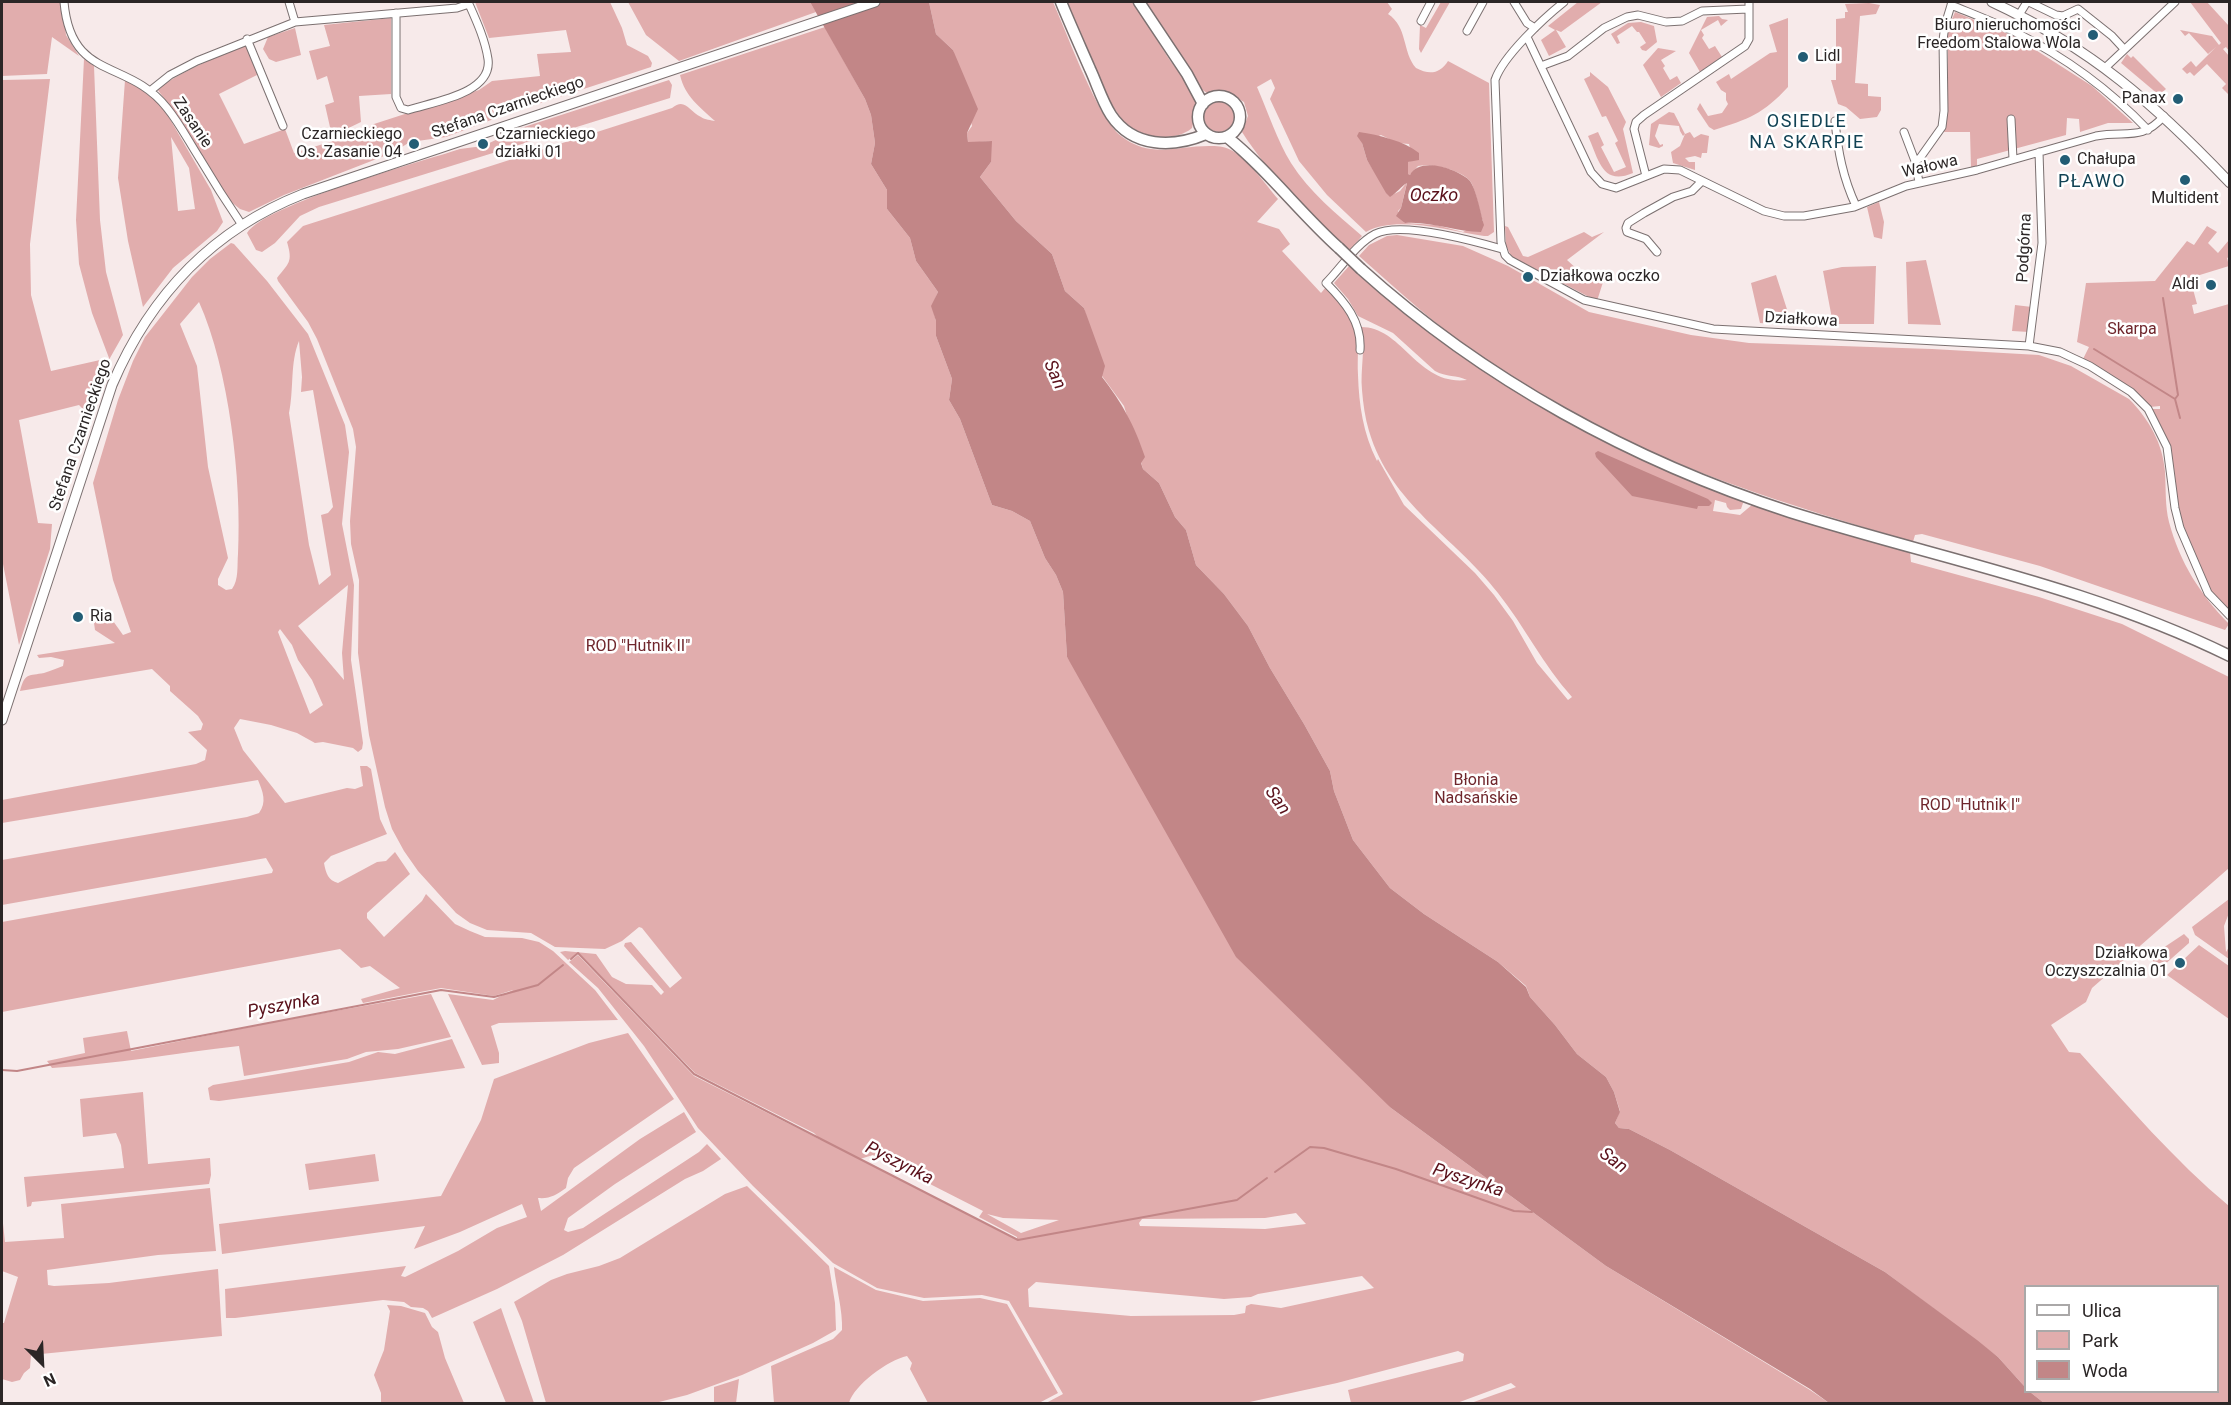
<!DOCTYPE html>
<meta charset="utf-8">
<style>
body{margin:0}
#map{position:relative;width:2231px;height:1405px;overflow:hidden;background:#f7eaea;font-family:Roboto,sans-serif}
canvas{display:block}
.frame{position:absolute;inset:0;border:3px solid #2b2626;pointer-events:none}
.legend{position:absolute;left:2024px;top:1285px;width:195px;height:108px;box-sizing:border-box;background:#fff;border:2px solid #aaa8a8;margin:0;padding:8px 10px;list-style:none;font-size:18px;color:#2b2626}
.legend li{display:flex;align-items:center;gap:12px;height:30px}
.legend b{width:30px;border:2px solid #aaa8a8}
.north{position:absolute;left:12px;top:1333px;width:60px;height:60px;-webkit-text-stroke:4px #fff;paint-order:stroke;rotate:156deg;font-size:16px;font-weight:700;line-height:24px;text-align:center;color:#2b2626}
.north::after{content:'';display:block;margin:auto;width:21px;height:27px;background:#2b2626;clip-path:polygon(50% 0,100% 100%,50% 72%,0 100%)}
</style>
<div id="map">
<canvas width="2231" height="1405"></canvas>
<div class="frame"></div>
<ul class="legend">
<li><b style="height:8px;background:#fff"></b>Ulica</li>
<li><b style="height:16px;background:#e1adad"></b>Park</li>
<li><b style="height:16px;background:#c28687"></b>Woda</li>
</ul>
<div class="north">N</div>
</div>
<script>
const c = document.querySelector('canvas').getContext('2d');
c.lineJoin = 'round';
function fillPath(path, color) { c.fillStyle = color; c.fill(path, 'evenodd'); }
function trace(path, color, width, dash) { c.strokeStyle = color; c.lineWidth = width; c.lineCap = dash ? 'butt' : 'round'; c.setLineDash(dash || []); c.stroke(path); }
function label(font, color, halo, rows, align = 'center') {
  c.font = font + ' Roboto,sans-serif'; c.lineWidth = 5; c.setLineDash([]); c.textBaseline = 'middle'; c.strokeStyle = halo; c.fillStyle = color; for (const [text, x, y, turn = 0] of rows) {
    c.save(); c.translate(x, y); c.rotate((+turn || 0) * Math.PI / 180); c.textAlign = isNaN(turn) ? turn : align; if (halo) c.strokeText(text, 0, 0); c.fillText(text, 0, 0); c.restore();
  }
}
fillPath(new Path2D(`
 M2,2H62L66,35L79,56L52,37L47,74L2,76Z
 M475,2H610L622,28L627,45L648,56L652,63L651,67L507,114L446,137L410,142L392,153L284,195L249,212L240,209L230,201L176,114L157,89C184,70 214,58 245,45L259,74L219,94L244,144L285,129L294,153L362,132L374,124L479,90L492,81L540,76L537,54L571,52L566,30L489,38Z
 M628,2H810L816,12L679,61L646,35Z
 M929,2H1053C1067,33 1097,117 1121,136C1151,159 1175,146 1209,146C1216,146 1224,146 1231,150C1247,158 1266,185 1278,199L1257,222L1279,229L1290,244L1282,251L1321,293L1326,287C1337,298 1348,310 1354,325C1360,341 1357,358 1358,375C1359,405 1363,433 1377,461L1378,459L1404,505L1475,573L1494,595L1513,621L1537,663L1568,700L1572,697C1543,665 1525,627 1498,593C1454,536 1391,505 1369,431C1365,418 1363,403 1362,390C1360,369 1366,349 1361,327C1403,327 1417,386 1467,380C1457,375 1446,377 1435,371L1393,333L1358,316L1348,299L1334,283L1349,266C1427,328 1508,390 1596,437C1642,462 1693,480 1742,500L1743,503L1741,509L1730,510L1727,507L1726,503L1715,500L1713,511L1740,515L1753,504L1902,550L1903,539C1816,513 1729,487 1645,449C1590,425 1533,390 1482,357C1438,328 1399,291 1359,256L1369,245L1387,236L1397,235L1463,246L1508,266L1589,312L1691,335L1749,343L1932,349L2039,355L2071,366L2129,399C2149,419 2163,444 2165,472C2166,489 2165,506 2169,522C2180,563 2200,594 2229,624L2225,630L2040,566L1922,534L1915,535L1910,552L1911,562L2039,597L2122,624L2229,677V868L2092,988L2086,1002L2051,1025L2069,1052L2080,1053C2128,1106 2174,1160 2229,1206V1403H2044L2030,1392H2218V1286H2026L2025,1387L1998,1357L1885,1272L1670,1150L1629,1129L1619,1128L1615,1123L1620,1111L1614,1092L1606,1077L1577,1054L1555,1025L1530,997L1526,986L1498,962L1424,914L1390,888L1353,840L1334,791L1330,771L1304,724L1270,668L1248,626L1224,594L1196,565L1186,530L1175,517L1159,483L1143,469L1124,406L1102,376L1084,308L1065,291L1052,254L1016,221L980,177L991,162V141L968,143L967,133L972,126L953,50L936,34Z
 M1067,2H1133L1169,59L1197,97L1198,102L1192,128C1184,135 1173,137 1162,137C1151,137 1137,132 1128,125C1104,105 1080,32 1067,2Z
 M1143,2H1387L1392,9L1388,14C1408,27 1402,52 1416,68C1429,75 1440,74 1448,61L1489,83L1494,232L1488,236H1484C1449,231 1396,215 1366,232L1327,195L1299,161L1270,99L1275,88L1271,79L1257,87C1268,112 1277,140 1291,163C1309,192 1337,214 1362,236L1350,250C1311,217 1269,174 1242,132L1248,116L1244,102L1235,97L1230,99C1221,95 1212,97 1204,91C1180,73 1159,28 1143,2ZM1381,135L1397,143L1409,144L1413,160L1408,162L1407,174L1410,175L1418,166C1432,163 1461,170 1470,181C1475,186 1480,214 1483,221L1463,232L1436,225L1405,223L1398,211L1401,208L1407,182L1400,191L1390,196L1367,160L1362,143Z
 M1441,2H1450L1421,53L1419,49L1420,25L1426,28Z
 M1578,2H1602L1561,32L1556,30L1566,47L1549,56L1541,40L1555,30L1548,26Z
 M2190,2H2207L2229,26L2228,36L2229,35V51L2226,47L2223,49L2229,56V95L2222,88L2226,84L2207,64L2194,76L2190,72L2187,74L2182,69L2191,61L2196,67L2216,47L2208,54L2189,33L2185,36L2180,30L2212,36L2219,45L2221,43Z
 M1869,3L1880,5L1876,14L1860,16L1855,83L1868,84V96L1881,97V110L1877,117L1860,119L1846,107L1838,104L1831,80H1836V19L1845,18V12H1848L1845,4Z
 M1955,12L2016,37L2031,47L2092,86L2133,123H2108L2080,132L2079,119L2067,118L2066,135L1977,159V167L1971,168L1970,132H1944L1948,111V29Z
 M1719,16L1722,19L1728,20L1721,26L1718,20L1701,30L1704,35L1702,38L1709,49L1715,46L1722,57L1700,72L1689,53L1707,17Z
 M391,18V94L359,96L361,122L332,136L325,105L334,102L327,76L317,80L309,51L330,46L324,25Z
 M1788,18V87C1763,114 1749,119 1714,130L1709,127L1697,109L1700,103L1708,116L1722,113L1728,104L1726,100V93L1721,90L1716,82L1729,74L1731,79L1770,53L1777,52L1769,25Z
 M1641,22L1654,26L1657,42L1646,51L1642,50L1640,47L1646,43L1639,32H1637L1632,26L1617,36L1620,43L1617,44L1611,34L1628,23Z
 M825,27L865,99L871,115L875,143L871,164L887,190V209L910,238L916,261L938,292L932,306L936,321V336L952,379L949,400L960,419L992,505L1012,511L1030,521L1045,558L1056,575L1063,592L1067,657L1391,1108L1606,1266L1810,1390L1829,1403H1471L1516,1387L1511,1383L1457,1403H1351L1348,1390L1463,1361L1464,1354L1458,1351L1337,1383L1245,1403H1046L1063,1394L1009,1301L982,1295L924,1298L877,1288L833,1263L753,1186L698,1128L644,1046L598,988L569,962L578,955L694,1076L821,1140L814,1133L695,1073L579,953L568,960L560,952L565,951L596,954L612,977L626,984L652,985L661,995L664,992L624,946L625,943L631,942L670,988L682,978L642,928L639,927L622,941L605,949L555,947L531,933L487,930L470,923L456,913L418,871L404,851L392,829L385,807L369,735L358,653L359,580L351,544L350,521L356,447L353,429L317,339L308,322L278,281L277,278C289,263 293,262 287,242L303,226L672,108C685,97 689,111 701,117C705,120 711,120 715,121C700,107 685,97 680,75ZM873,1155L983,1211L979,1217L1017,1237V1240L860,1159ZM1296,1213L1306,1224L1265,1229L1140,1226L1139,1223L1142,1219L1265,1218ZM987,1214L1003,1218L1059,1220L1021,1233ZM1362,1276L1374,1288L1281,1308L1251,1304L1246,1306L1245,1313L1234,1315L1131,1316L1029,1307L1028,1289L1036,1282L1224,1299L1251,1297L1258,1294Z
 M295,28L301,55L276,62L269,59L263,49L268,37Z
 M1658,48L1676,51L1661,60L1665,66L1663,68L1670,80L1677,76L1681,83L1661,97L1643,65Z
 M2127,54L2131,58L2133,56L2166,89L2159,95L2121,63Z
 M84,59L94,66L100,220L106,272L123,335L110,358L89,415L79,405L19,420L38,523L52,524L50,549L19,645L2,559V80L50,79L30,244L31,295L51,371L109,358L92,313L79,264L76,220Z
 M1590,72L1608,87L1626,122L1623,129L1633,173C1602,186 1599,160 1588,136L1598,132L1604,145L1601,147L1614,172L1626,167L1615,143L1618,141L1606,116L1602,117L1584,79L1590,76Z
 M125,80L137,86L156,101L167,114L211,190L223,222L217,231L173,268L143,307L128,241L118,178ZM171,137L189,168L195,209L178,211Z
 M669,80L672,85L670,98L319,207L300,216L275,243L262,252L256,250L247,233C266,204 420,162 460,149L483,146L521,128Z
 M1204 117a15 15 0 1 1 30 0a15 15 0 1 1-30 0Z
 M1669,112L1674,113L1685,134L1690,132L1694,138L1701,134L1709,136L1707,153H1702L1701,158L1695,156L1685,158L1689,162H1695V170L1673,163L1671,152L1680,146L1685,134L1683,136L1680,131L1679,126L1659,124L1655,136L1660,145L1663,144V146L1659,148L1649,145L1651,124Z
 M1879,202L1884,222L1882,239L1874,237L1867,207Z
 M1505,226L1508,227L1523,256L1528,257L1584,232L1592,237L1604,232L1567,260L1589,280L1604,279L1597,301L1512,257L1506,246Z
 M2207,226L2217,232L2208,243L2218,253L2229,240V257L2227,258L2229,266L2190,278L2197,304L2192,305L2194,314L2229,304V611L2211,591L2183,529L2178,509L2170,448L2151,409H2160V406L2150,407L2134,390L2083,359L2089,347L2077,342L2086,283L2155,281L2187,241L2194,245Z
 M231,243L234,244L267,281L308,334L345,425L349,452L342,524L354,585L351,660L363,743L362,749L358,752L353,748L323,742L315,743L297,733L271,725L240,719L234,728L243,750L285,803L347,788L355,789L363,786L360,766H367L371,769L380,819L387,834L331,856L324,863C326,874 328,880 338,883L377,862L386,861L395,852L410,874L367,913V918L384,937L422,901L426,894L455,924L470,931L485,937L522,938L539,942L553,951L595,990L618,1020L499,1023L491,1026L499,1053V1063L482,1065L448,994L493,1000L513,990L494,996L441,988L363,1003L361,999L400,988L370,966L361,968L340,949L2,1012V922L272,873L273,870L266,858L2,905V860L247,817L259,813C267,802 263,792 258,780L2,823V800L196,764L205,760L207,750L188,732L201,730L203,724L198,716L170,691V686L152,669L20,691C25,672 29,676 44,673C51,671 57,668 63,666L64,660L51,657L39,658L37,655L115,643L95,630L94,623L100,613L106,611L123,635L131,632L113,580L93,483L118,400L133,361L145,337L192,277L210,259ZM199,302C229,369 242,480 238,554C237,565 239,580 232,589L226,590L218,585V579L228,558L208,467L197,366L180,324ZM299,341L302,377L301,392L313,390L333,507L328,513L321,515L331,575L319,585L309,545L289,413C294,390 290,362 299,341ZM348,585L342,653L344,680L298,626ZM280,629L292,645L298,660L312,680L323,705L310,714L278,632Z
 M1926,260L1941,325L1908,324L1906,262Z
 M1876,266L1874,324H1833L1823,271L1842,267Z
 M1776,275L1792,325L1760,323L1751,283Z
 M2015,305L2032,307L2029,332L2012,331Z
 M2229,899V913L2224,926L2226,952L2229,947V959L2195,935L2192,927Z
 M2184,934L2189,939V943L2163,966L2158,967L2153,961L2154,954Z
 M2199,945L2229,966V1019L2167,975Z
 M431,994L451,1037L398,1049L366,1052L347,1059L244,1076L239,1046C177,1053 115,1064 52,1068L47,1061L85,1053L83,1038L127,1031L131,1051L274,1022Z
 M628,1033L674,1099L574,1168L568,1178L566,1188C556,1195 550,1199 538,1198L541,1211L640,1139L684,1112L696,1132L615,1184L568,1218L564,1230L568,1232L583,1228L699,1152L707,1144L721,1159L703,1171L685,1179L563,1255L497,1289L432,1318L428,1311L423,1308L411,1307L404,1302L383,1300L235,1318H226L225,1289L406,1266L401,1276L405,1277L458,1251L497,1228L527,1217L522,1204L460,1232L414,1249L425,1226L222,1254L219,1224L441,1196L481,1120L494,1079L589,1043Z
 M452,1039L465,1068L219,1101L210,1100L208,1088L213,1085L349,1062L378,1052L395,1054Z
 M143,1092L148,1164L210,1158L211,1175L209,1184L32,1202L31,1206L27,1207L24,1177L124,1168L121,1145L116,1133L83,1137L80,1099Z
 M375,1154L379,1181L309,1190L305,1164Z
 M747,1186L829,1266L835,1303L836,1330L813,1343L742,1375L687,1395L655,1403H546L522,1321L514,1302L551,1280L567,1274L599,1266L620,1258L725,1194Z
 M210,1188L216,1251L158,1255L47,1270L48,1285L54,1286L109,1283L218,1269L222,1336L31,1355L30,1368L24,1373L20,1380L12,1382L2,1379V1323H4L18,1277L2,1271V1214L5,1242L64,1238L61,1204Z
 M834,1267L876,1290L923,1301L980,1298L1007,1304L1058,1393L1039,1403H928L910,1369L912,1363L907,1356C888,1360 854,1385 849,1403H774L771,1366L833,1339L842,1330C843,1311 836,1287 834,1267Z
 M387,1305L401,1306L425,1313L432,1327L438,1332L445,1358L464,1403H381V1393L374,1375L384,1350L390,1311Z
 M501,1308L534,1403H506L473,1322Z
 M739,1379L736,1403H714V1387Z`), '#e1adad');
fillPath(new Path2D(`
 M810,2H929L936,34L953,50L978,109L967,133L968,142L992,141L991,162L980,177L1016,221L1052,254L1065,291L1084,308L1105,366L1102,377C1122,403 1134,424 1145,457L1141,463L1143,469L1159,483L1175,517L1186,530L1196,565L1224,594L1248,626L1270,668L1304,724L1330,771L1334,791L1353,840L1390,888L1424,914L1498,962L1526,987L1530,997L1555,1025L1577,1054L1606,1077L1614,1092L1620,1112L1615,1123L1619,1128L1629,1129L1670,1150L1885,1272L1977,1340L1998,1357L2025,1387L2026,1392H2030L2044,1403H1829L1810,1389L1606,1266L1391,1108L1236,957L1067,657L1063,592L1056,575L1045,558L1030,521L1012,511L992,505L960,419L949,400L952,379L936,336V321L931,306L938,292L916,261L910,238L887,209V190L871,164L875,143L871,115L865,99Z
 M1359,132C1379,135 1404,141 1419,153V160L1408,162V174L1410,175C1420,156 1457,169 1469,180C1476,187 1481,215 1484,225L1481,232C1456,232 1431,221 1405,223L1396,216L1401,208L1407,183C1401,186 1397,193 1390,197L1386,193L1367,160L1362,143L1357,136Z
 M1598,451L1708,499L1712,503L1709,506H1698L1697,509L1632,496L1596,457L1595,453Z`), '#c28687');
trace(new Path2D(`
 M2163,298L2178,395L2175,399L2180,418
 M2094,349L2175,399
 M571,959L578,953L694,1074L1018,1240L1237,1200L1267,1178
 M2,1070L17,1071L441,990L494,997L538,985L563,965
 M1275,1172L1310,1147L1324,1148L1396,1169L1514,1211L1532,1212`), '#c28687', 2);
const street = new Path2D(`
 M64,2C71,82 128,58 167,108C180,124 189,142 200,159C213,181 227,203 242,225
 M289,2L295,22
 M1514,2L1527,23L1535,28
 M1564,2C1544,18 1503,56 1495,80L1501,242L1505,255L1510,260L1584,300L1713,329L2029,346L2060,352L2090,366L2131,392L2148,409L2167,447L2175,508L2180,528L2208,593L2230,616
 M2029,2L2056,15L2063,16L2078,9L2112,36L2124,49
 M1951,5C1973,14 1994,22 2015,32C2065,57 2110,90 2148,130
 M396,13V97L401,108L408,110C432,102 493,94 488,59C485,39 476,20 468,2
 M2019,15L2027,2
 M1421,21L1431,2
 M1467,31L1483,2
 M1527,37L1591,172L1602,184L1616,188L1664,169L1680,170L1764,211L1784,216H1804L1854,207L1906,186L1977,170L2096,136C2126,130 2141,142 2164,116
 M247,39L283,126
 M1541,66L1568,56L1604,28L1627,17L1638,15L1666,22L1682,21L1702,11L1748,9
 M2106,67L2175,2
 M150,91L170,75L197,61L295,22L457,8L469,4
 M2011,119L2013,159
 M1835,121C1838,152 1843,178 1856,206
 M1904,132L1915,161L1919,182
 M1915,161L1920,158L1942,127L1944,111L1943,40L1945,25L1952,2
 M1646,176L1634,129L1636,122L1644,115L1745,46L1749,39V2
 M1657,252L1646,239L1627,232L1626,228L1628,223L1644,213L1673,197L1692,191L1702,181
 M2029,346L2042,243L2039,152
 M1360,350C1362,322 1345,302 1326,283C1341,268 1356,244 1375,234C1401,221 1474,241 1502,249`);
const secondary = new Path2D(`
 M1992,2C2091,48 2155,104 2230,183
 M2,720L112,385C150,296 212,230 303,194L875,2`);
const primary = new Path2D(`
 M1061,2C1070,24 1080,46 1090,69C1097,84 1102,101 1111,115C1133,148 1173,148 1206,134
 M1139,2L1187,74L1203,104
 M1198 117a21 21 0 1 1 42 0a21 21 0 1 1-42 0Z
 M1227,137C1268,170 1300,213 1339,248
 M1361,269C1484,380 1633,461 1790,512C1940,559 2087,586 2230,656`);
trace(street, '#7b7070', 9);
trace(secondary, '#7b7070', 11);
trace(primary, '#7b7070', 13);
trace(street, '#fff', 7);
trace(secondary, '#fff', 9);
trace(primary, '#fff', 10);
const primaryBridge = new Path2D(`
 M1339,248L1361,269`);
trace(primaryBridge, '#7b7070', 13, []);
trace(primaryBridge, '#fff', 10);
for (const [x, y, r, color] of [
 [2093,35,6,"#225d75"],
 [1803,57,6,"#225d75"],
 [2178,99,6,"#225d75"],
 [414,144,6,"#225d75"],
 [483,144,6,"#225d75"],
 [2065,160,6,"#225d75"],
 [2185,180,6,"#225d75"],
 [1528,277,6,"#225d75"],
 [2211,285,6,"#225d75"],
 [78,617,6,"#225d75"],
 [2180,963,6,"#225d75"]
]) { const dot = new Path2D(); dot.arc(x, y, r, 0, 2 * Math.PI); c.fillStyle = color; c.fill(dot); trace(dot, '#fff', 2); }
label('16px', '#2b2626', '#fff', [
 ["Biuro nieruchomości",2081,26],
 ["Freedom Stalowa Wola",2081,44],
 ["Lidl",1815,57,"left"],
 ["Panax",2166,99],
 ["Czarnieckiego",402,135],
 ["Os. Zasanie 04",402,153],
 ["Czarnieckiego",495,135,"left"],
 ["działki 01",495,153,"left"],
 ["Chałupa",2077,160,"left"],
 ["Multident",2185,199,"center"],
 ["Działkowa oczko",1540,277,"left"],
 ["Aldi",2199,285],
 ["Ria",90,617,"left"],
 ["Działkowa",2168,954],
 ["Oczyszczalnia 01",2168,972]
], 'right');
label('16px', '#2b2626', '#fff', [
 ["Stefana Czarnieckiego",508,108,-19],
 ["Zasanie",192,123,56],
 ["Wałowa",1930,167,-13],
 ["Podgórna",2025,248,-87],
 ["Działkowa",1801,320,3],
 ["Stefana Czarnieckiego",81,435,-71]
]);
label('16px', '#6f262c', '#fff', [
 ["Skarpa",2132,330],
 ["ROD \"Hutnik II\"",638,647],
 ["Błonia",1476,781],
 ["Nadsańskie",1476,799],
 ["ROD \"Hutnik I\"",1970,806]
]);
c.letterSpacing = '1.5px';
label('18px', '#114254', '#fff', [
 ["OSIEDLE",1807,122],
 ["NA SKARPIE",1807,143],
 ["PŁAWO",2092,182]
]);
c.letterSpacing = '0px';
label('italic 18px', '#5a111b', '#fff', [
 ["Oczko",1434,196],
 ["San",1054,375,66],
 ["San",1277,801,55],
 ["Pyszynka",284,1006,-11],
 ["San",1613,1161,37],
 ["Pyszynka",899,1164,27],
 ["Pyszynka",1468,1181,18]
]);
</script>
